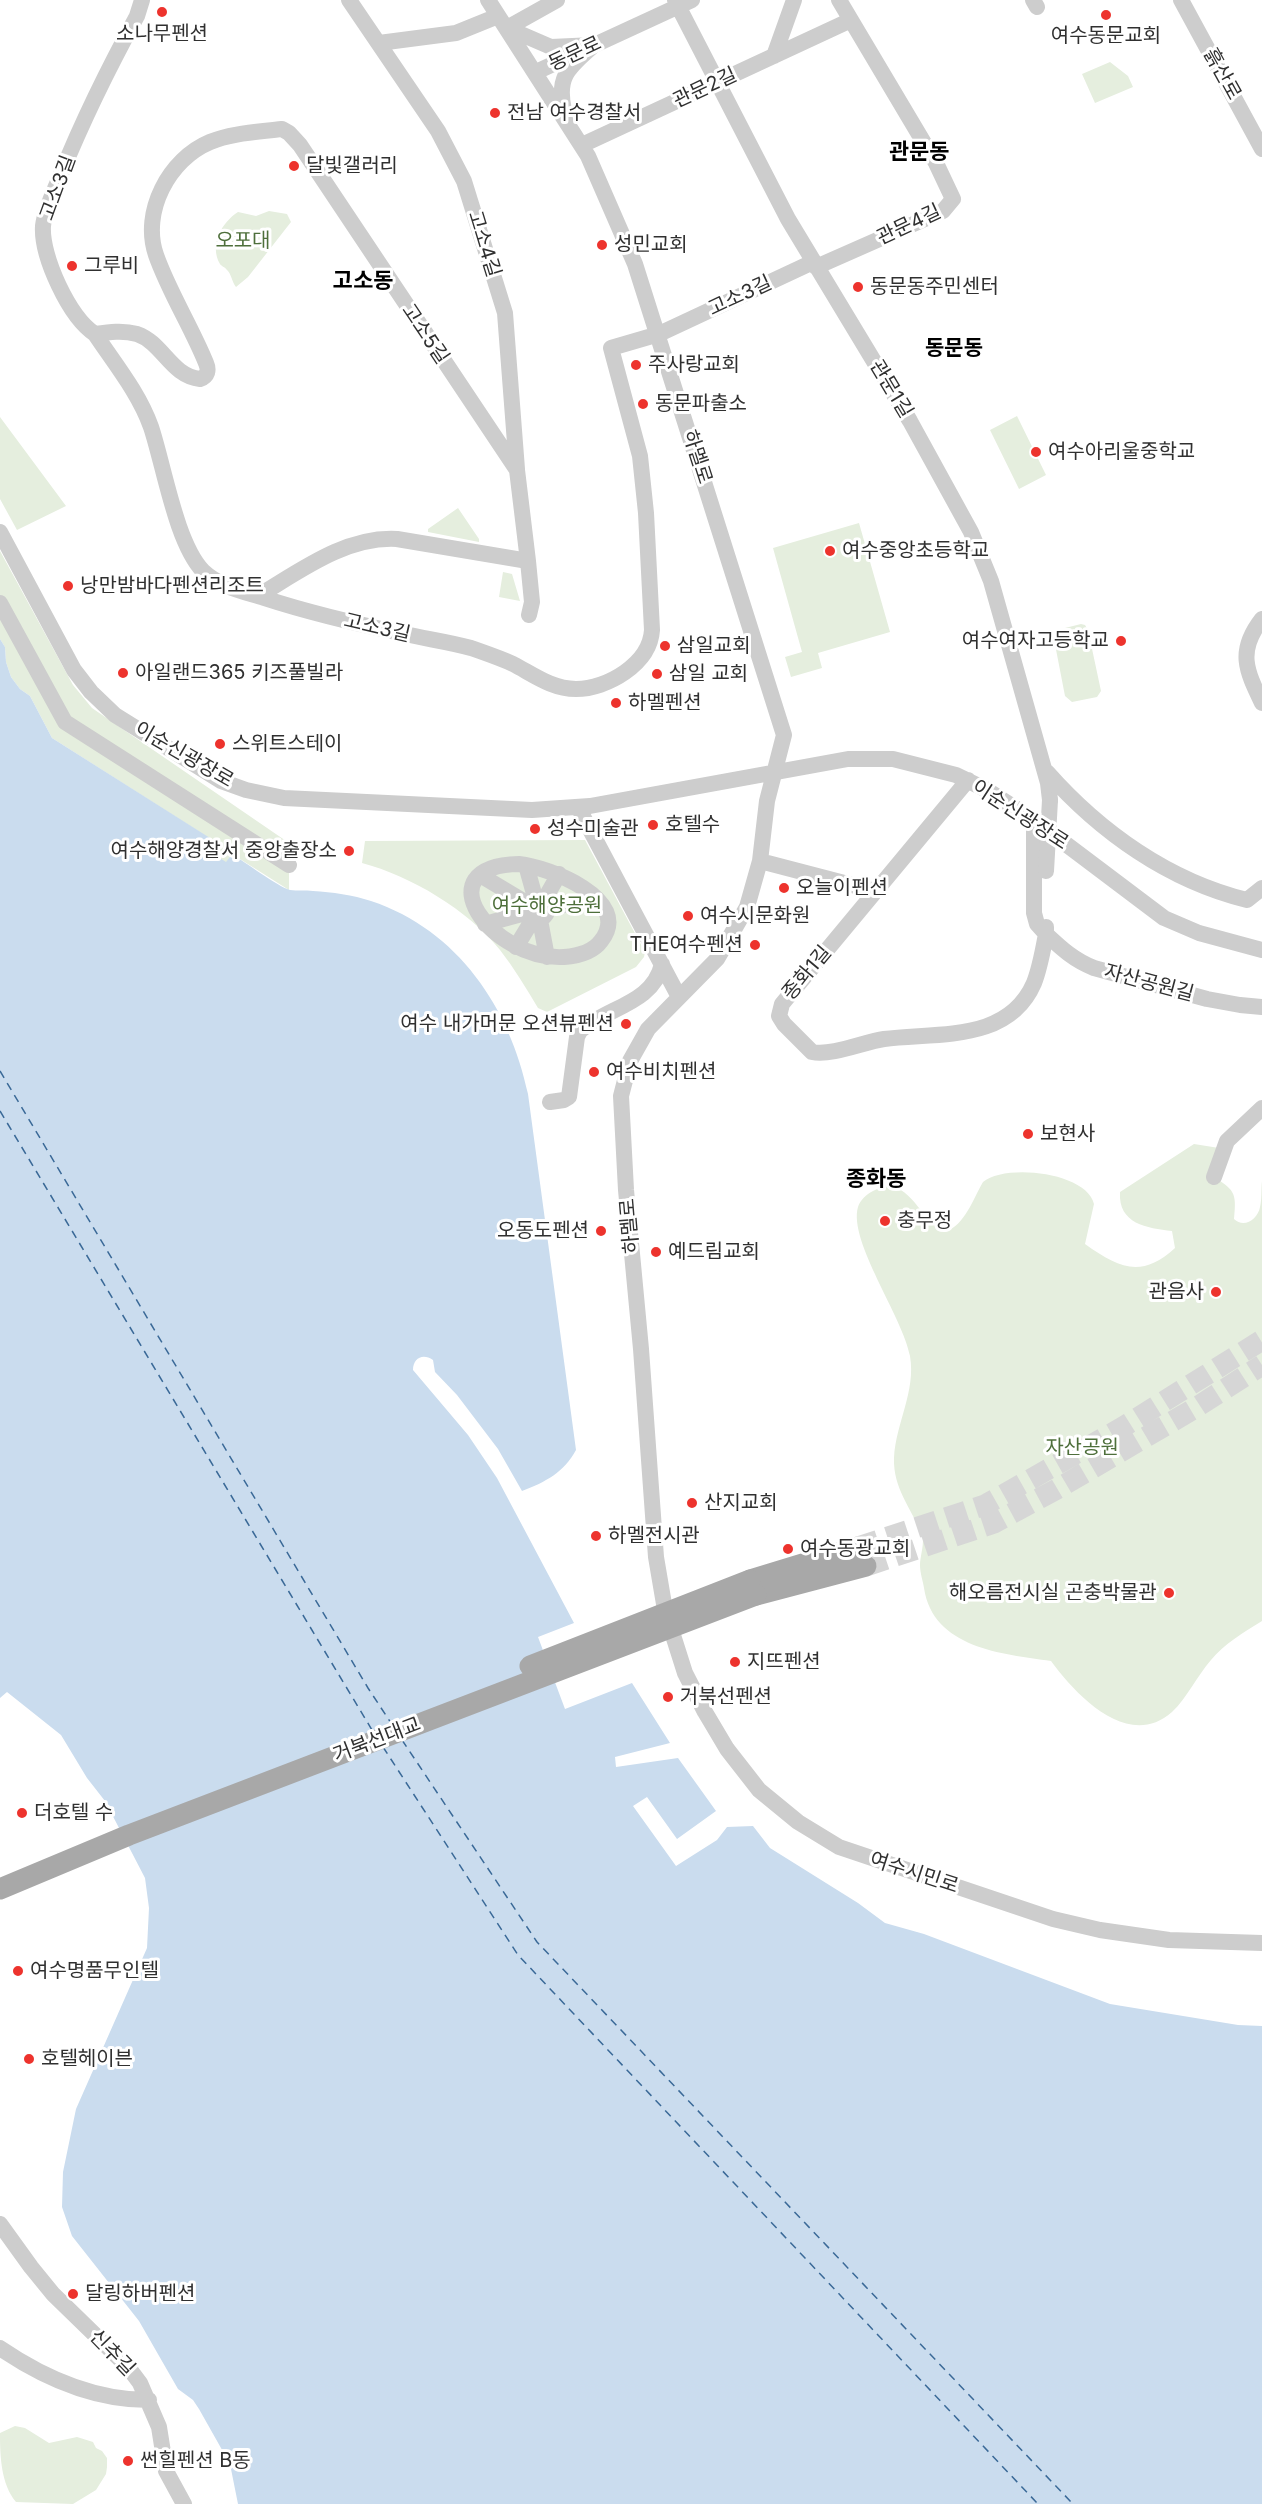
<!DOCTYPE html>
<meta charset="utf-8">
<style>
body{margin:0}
canvas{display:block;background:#fff}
</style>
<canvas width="1262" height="2504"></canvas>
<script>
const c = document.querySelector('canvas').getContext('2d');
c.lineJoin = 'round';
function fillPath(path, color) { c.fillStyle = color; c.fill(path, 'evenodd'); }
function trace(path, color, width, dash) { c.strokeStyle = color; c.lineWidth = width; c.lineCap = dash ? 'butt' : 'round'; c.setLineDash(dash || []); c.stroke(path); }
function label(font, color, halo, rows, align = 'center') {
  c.font = font + ' Inter,"Noto Sans KR",sans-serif'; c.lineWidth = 6; c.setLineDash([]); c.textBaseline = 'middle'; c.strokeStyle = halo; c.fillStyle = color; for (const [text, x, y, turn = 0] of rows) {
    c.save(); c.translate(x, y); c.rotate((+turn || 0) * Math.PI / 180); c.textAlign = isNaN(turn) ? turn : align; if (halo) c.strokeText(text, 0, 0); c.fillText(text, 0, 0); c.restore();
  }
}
fillPath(new Path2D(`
 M1110,62L1128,76L1133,87L1095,103L1082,74Z
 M269,211L287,214L291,222L248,277L236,287C232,282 231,273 227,270C225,267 221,266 220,264C209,245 222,222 238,212L256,216Z
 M1017,416L1046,475L1019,489L990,430Z
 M0,417L66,506L17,530L0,499Z
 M458,508L479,539V542L428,532V529Z
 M859,523L890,632L818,653L822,668L791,677L785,657L802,652L773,548Z
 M0,551L73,685L92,708L289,843V890L232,854L226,863L204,848L209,838L52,738L30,696L20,689L11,677L6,662L5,647L0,639Z
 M503,572L512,574L520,601L499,597Z
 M1081,624L1085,625L1088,630L1101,691L1097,697L1072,702L1065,696L1053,634L1057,630Z
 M585,840L645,952L644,957L636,967L547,1012L538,1008C526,988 514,968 500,950C468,910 411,876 362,863L365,841Z
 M1194,1144L1219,1148L1211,1175C1234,1190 1237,1191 1234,1219C1244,1229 1258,1219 1260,1207C1262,1199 1261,1190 1262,1181V1621C1244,1632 1224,1644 1211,1660C1197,1676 1187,1698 1172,1712C1128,1751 1076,1695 1051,1661C1002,1654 933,1648 924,1588C923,1581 920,1573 920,1565C920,1556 925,1543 922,1534C911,1508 893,1488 894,1458C896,1422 916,1392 910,1356C903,1317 848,1241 858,1207C860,1200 867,1194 873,1191C909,1171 919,1222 945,1232C965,1225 973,1199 983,1182C1005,1163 1087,1172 1094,1204L1085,1244C1119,1268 1141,1279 1175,1248L1172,1231C1147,1228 1118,1224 1120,1192Z
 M15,2426L25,2428L49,2443L77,2437L93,2442L96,2448L102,2451L107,2458V2467L106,2474L96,2490L73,2504L16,2502C1,2484 0,2456 0,2433Z`), '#e5eede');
fillPath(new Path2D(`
 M0,639L5,647L6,662L11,677L20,689L30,696L52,738L210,838L204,848L226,862L232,854C245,862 277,886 290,890C297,891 306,890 313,891C332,892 353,895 371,901C458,930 510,1008 528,1094L576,1450C564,1472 546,1482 522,1491L498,1449L457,1395L435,1372L433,1360C423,1353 413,1358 413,1370L468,1435L497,1478L574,1623L538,1637L565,1709L632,1683L670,1743L615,1757L616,1767L678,1758L716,1811L677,1839L647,1797L633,1806L676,1866L717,1840L727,1827L753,1826L770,1848L858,1903L885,1923L924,1934L1110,2004L1238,2025L1262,2026V2504H238L230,2464L199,2409L193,2400L178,2389L139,2321L72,2236L62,2207L63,2172L76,2109L147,1948L149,1908L145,1878L105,1801L87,1778L61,1735L7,1692L0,1698Z`), '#cadcee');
trace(new Path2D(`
 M0,1071L368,1688L391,1723
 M0,1111L372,1730
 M402,1740L537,1942L1073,2504
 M383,1747L518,1955L1038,2504`), '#3a6997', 1.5, [8, 6]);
trace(new Path2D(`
 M858,1547L985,1505L1123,1427L1262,1340
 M866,1566L994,1523L1057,1489L1197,1407L1262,1365`), '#d6d6d6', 21, [21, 10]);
trace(new Path2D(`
 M142,0L137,16C109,67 83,120 61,174C55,190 45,208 43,226C41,256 69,317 95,334C115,364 139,393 151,427C164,466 176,543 203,571C220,587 242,591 264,598C310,613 357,624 405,634C427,639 450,642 471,648C485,653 500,658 513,664C534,675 552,689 576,689C607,689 650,664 652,630L646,513L640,456L611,348L659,334L813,262
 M349,0L438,131L464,181L505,313L517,469
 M488,0L588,156L635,264L784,735L767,801L760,861L747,907L717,959L648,1029L630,1061L621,1096L626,1190L641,1349L656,1557L665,1610L685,1673L705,1712L727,1749L759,1790L798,1822L839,1847L1053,1919L1100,1930L1169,1940L1262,1943
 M675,0L788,219L910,421L971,532L991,581L1048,783L1050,800
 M1033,0L1037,7
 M1181,0L1262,149
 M507,28L551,47L594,45C570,67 556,75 564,110
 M507,28L557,0
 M379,43L456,33L498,16
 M774,56L794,0
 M536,72L692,0
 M582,145L851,20
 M816,267L943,211L953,199L936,163L839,0
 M95,334C109,332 123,330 137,334C163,343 171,376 200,379C208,376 209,370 206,363C191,326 169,292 156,255C141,212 169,159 210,142C231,133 259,132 282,129L289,133L300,145L517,470L528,561L397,539C346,536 300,571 258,596
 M0,532L74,670L91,692L115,715L221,781L246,790L284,798L532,810L590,806L848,759H893L956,775L987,790L1034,820L1164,918L1199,933L1262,950
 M528,561L532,602L529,615
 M0,603L65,722L289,865
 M1262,619C1237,651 1246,670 1262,703
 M1047,772C1100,832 1169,881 1247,900L1262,888
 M968,780L782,1004L779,1016L784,1024L812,1052C832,1056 864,1042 884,1039C937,1032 1008,1043 1034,983C1040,968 1043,950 1046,934L1037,924L1034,913V820
 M578,807L679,997
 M760,861L875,891
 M519,864C548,867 634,899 601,941C593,952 577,956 564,957C492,961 422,866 519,864Z
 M526,865L536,901
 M480,875L530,905
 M529 910a9 9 0 1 1 18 0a9 9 0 1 1-18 0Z
 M543,902L559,874
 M547,909L568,904
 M540,920L547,957
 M485,924L529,912
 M1046,927V934C1062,949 1074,960 1094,968L1207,999L1240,1005L1262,1007
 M516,947L533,919
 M550,1102L564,1100L569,1097L577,1037L580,1031C607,1007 653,1004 662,964
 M1214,1177L1227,1141L1262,1108
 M0,2224L31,2267L53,2294L128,2367L140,2383L159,2427L166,2471L184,2504
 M0,2348C44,2378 94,2400 149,2400`), '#cdcdcd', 16);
trace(new Path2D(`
 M750,1580L858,1547
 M756,1595L866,1566`), '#a8a8a8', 21);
trace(new Path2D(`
 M1046,871L1050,800`), '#cdcdcd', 16);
trace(new Path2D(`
 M530,1666L750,1580
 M0,1889L129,1835L756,1595`), '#a8a8a8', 21);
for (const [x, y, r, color] of [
 [162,12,6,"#ed332d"],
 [1106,15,6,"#ed332d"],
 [495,113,6,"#ed332d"],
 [294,166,6,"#ed332d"],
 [602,245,6,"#ed332d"],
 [72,266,6,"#ed332d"],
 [858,287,6,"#ed332d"],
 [636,365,6,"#ed332d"],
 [643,404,6,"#ed332d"],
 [1036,452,6,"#ed332d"],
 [830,551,6,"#ed332d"],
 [68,586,6,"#ed332d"],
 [1121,641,6,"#ed332d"],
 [665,646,6,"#ed332d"],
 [123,673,6,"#ed332d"],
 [657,674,6,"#ed332d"],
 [616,703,6,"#ed332d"],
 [220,744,6,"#ed332d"],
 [653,825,6,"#ed332d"],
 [535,829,6,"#ed332d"],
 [349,851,6,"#ed332d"],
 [784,888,6,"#ed332d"],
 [688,916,6,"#ed332d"],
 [755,945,6,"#ed332d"],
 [626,1024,6,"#ed332d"],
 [594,1072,6,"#ed332d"],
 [1028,1134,6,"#ed332d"],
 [885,1221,6,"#ed332d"],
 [601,1231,6,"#ed332d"],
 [656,1252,6,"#ed332d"],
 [1216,1292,6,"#ed332d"],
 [692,1503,6,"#ed332d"],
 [596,1536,6,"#ed332d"],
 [788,1549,6,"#ed332d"],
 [1169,1593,6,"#ed332d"],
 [735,1662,6,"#ed332d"],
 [668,1697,6,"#ed332d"],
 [22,1813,6,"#ed332d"],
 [18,1971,6,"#ed332d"],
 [29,2059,6,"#ed332d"],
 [73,2294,6,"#ed332d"],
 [128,2461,6,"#ed332d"]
]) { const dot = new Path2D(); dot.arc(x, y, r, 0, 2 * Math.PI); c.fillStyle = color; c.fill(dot); trace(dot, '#fff', 2); }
label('20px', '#303030', '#fff', [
 ["소나무펜션",162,34,"center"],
 ["여수동문교회",1106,36,"center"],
 ["전남 여수경찰서",507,113],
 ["달빛갤러리",306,166],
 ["성민교회",614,245],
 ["그루비",84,266],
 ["동문동주민센터",870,287],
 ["주사랑교회",648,365],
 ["동문파출소",655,404],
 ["여수아리울중학교",1048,452],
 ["여수중앙초등학교",842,551],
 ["낭만밤바다펜션리조트",80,586],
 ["여수여자고등학교",1109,641,"right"],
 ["삼일교회",677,646],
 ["아일랜드365 키즈풀빌라",135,673],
 ["삼일 교회",669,674],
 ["하멜펜션",628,703],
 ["스위트스테이",232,744],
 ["호텔수",665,825],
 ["성수미술관",547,829],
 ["여수해양경찰서 중앙출장소",337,851,"right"],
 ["오늘이펜션",796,888],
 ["여수시문화원",700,916],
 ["THE여수펜션",743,945,"right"],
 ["여수 내가머문 오션뷰펜션",614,1024,"right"],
 ["여수비치펜션",606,1072],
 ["보현사",1040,1134],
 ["충무정",897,1221],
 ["오동도펜션",589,1231,"right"],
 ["예드림교회",668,1252],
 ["관음사",1204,1292,"right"],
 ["산지교회",704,1503],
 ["하멜전시관",608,1536],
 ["여수동광교회",800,1549],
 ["해오름전시실 곤충박물관",1157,1593,"right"],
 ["지뜨펜션",747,1662],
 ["거북선펜션",680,1697],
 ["더호텔 수",34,1813],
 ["여수명품무인텔",30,1971],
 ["호텔헤이븐",41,2059],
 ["달링하버펜션",85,2294],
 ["썬힐펜션 B동",140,2461]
], 'left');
label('20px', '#303030', '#fff', [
 ["동문로",575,54,-25],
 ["흙산로",1222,74,61],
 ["관문2길",705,88,-25],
 ["고소3길",58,188,-70],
 ["관문4길",909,225,-25],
 ["고소4길",484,244,73],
 ["고소3길",740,296,-25],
 ["고소5길",425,334,56],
 ["관문1길",891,389,59],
 ["하멜로",697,457,72],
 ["고소3길",377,628,13],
 ["이순신광장로",184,755,30],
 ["이순신광장로",1020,815,33],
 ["종화1길",807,973,-50],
 ["자산공원길",1149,983,15],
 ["하멜로",630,1226,-95],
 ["거북선대교",377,1740,-21],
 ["여수시민로",914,1873,18],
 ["신추길",112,2353,46]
]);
label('20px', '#4e6f3b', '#fff', [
 ["오포대",243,241],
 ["여수해양공원",547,906],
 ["자산공원",1082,1448]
]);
label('bold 21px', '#000', '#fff', [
 ["동문동",954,349]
]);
label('bold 22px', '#000', '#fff', [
 ["관문동",919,152],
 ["고소동",363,281],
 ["종화동",876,1179]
]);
</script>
